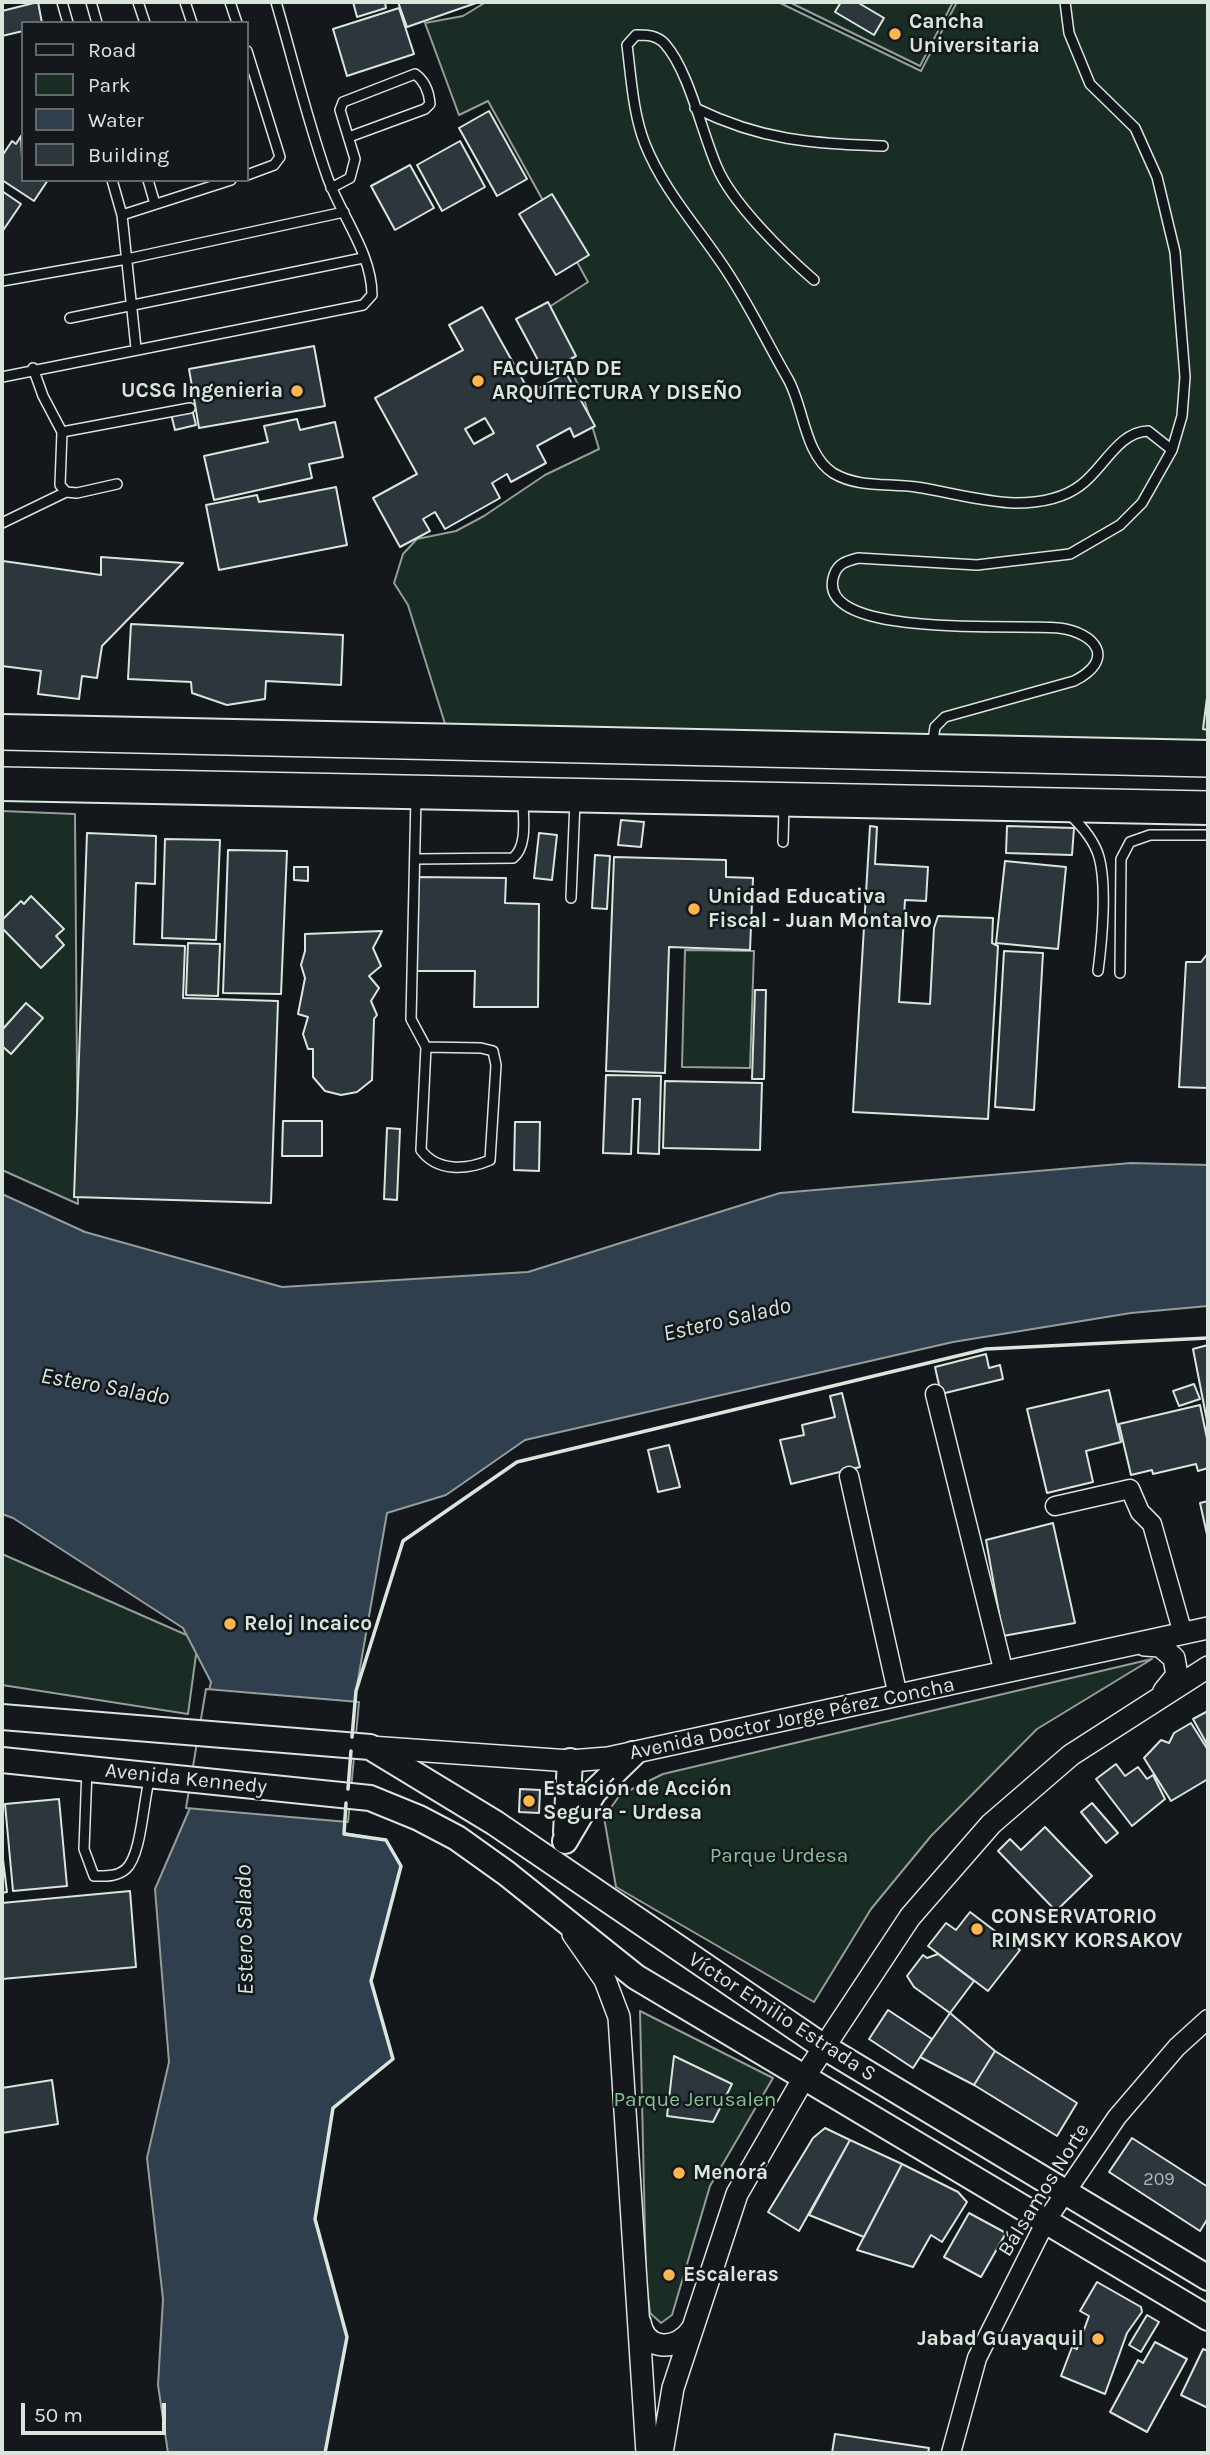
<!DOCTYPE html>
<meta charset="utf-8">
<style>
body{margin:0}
#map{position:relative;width:1210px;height:2455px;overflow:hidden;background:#14181c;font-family:Karla,sans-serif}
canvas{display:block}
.frame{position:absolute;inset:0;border:4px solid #d8e6dc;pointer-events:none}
.legend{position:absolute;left:21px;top:21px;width:228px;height:161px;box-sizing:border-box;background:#14181c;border:2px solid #626a69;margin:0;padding:9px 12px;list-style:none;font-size:21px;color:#d8e6dc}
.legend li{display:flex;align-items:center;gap:14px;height:35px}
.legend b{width:35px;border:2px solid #626a69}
.scale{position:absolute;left:21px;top:2403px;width:145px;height:32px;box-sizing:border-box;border:4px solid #d8e6dc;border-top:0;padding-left:9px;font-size:21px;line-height:24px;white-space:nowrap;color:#d8e6dc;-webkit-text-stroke:5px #14181c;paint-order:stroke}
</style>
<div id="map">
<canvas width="1210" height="2455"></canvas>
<div class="frame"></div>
<ul class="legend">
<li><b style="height:9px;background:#14181c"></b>Road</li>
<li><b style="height:19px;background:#1a2d24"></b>Park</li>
<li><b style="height:19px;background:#2f3f4d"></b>Water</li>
<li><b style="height:19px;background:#2c363c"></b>Building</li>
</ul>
<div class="scale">50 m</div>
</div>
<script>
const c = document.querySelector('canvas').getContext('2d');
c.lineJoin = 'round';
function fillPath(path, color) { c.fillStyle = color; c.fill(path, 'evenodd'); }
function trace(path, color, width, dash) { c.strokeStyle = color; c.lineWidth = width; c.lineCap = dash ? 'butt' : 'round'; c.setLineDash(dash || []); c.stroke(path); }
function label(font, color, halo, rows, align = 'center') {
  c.font = font + ' Karla,sans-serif'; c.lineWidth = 5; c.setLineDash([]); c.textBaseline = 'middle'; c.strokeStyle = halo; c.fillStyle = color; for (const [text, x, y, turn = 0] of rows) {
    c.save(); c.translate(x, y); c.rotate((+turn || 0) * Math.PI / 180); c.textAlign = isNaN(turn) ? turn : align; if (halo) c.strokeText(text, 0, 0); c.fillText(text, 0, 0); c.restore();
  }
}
const green = new Path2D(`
 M486,2H778L921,71L957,2H1208V744L446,727L408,605L394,583L403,554L417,539L456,531L484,516L545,475L599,449L585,402L546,309L588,282L488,101L459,115L425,23L463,16Z
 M789,2H953L920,66Z
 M2,811L75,814L78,1204L2,1170Z
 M685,950L754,951L750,1068L682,1067Z
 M2,1554L198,1640L188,1714L2,1685Z
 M1152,1659L1037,1729L931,1836L871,1909L814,2002L616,1887L604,1817L620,1795L663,1774Z
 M640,2011L773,2078L710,2186L672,2315L661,2323L650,2313L646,2278Z`);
fillPath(green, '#1a2d24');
trace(green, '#939e99', 2);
const water = new Path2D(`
 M1131,1163L1208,1165V1306L1131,1313L953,1342L525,1440L446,1495L387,1513L356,1691L344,1833L386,1840L401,1866L371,1981L393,2059L333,2109L315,2219L347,2337L325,2453H168L158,2385L163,2299L147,2158L169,2062L155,1889L190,1808L203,1717L211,1682L183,1628L13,1518L2,1514V1194L85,1232L282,1287L528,1272L780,1193Z`);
fillPath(water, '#2f3f4d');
trace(water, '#939e99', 2);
const pier = new Path2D(`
 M206,1689L359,1702L348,1822L186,1808Z`);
fillPath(pier, '#14181c');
trace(pier, '#939e99', 2);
const building = new Path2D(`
 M38,2L42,23H23V31L2,36V11Z
 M353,2H385L386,8L357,17Z
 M398,2H479L407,27Z
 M841,2H857L884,18L874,35L835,12Z
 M399,8L414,54L347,76L333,29Z
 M489,111L527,179L497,196L459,128Z
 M21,136L23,180H48L34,201L2,180V156L12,141L16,144Z
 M460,141L485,187L442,211L417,165Z
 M410,165L434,208L395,230L371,186Z
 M2,191L21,204L2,232Z
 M552,194L589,255L556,275L519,214Z
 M548,302L576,356L545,373L516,319Z
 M482,307L530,393L566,373L595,426L574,437L570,428L537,446L546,463L511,482L507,474L492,483L500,498L445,529L435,512L423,519L430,531L400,547L373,498L417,474L375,398L463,350L449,325ZM485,418L494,433L474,444L465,429Z
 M314,346L325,406L199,428L189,369Z
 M192,409L196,425L175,430L171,414Z
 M297,419L300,430L335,422L343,457L309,464L312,478L214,500L204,456L268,442L264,426Z
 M336,487L347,545L219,570L206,505L257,495L259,502Z
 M101,557L183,563L102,646L97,678L82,676L79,699L38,694L41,671L2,666L3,561L101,575Z
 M131,624L343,635L341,685L266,681L265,699L227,705L192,693L191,682L128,679Z
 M1208,690V730L1203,729Z
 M621,820L644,822L641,847L618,845Z
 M870,826L877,827L875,864L928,867L926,901L905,900L899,1002L930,1004L934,928L938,916L993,918L992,943L998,946L988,1119L853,1112Z
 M1007,826L1074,828L1072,855L1006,853Z
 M87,833L156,836L155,884L136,883L134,944L185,946L183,998L278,1001L271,1203L74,1197Z
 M539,833L557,835L552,880L534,878Z
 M165,839L220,840L216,940L162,938Z
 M228,850L287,851L281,994L223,993Z
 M595,855L610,856L607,909L592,908Z
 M614,857L726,860V877L753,878L750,950L669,947L665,1073L606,1071Z
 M1005,861L1066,867L1058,949L996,943Z
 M294,867H308V881L294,880Z
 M416,877L506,878L505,903L539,904L538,1007H474L475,971H415Z
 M31,896L64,929L56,936L64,945L41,968L2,928V920L21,901L24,904Z
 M382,931L373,948L381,966L369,976L379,988L371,1001L377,1015L374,1019L372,1080L357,1092L341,1095L325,1091L313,1077V1049H308L303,1034L308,1017L298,1014L305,978L301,965L305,951V934Z
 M188,943L220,944L218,996L186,995Z
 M1004,951L1043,953L1034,1110L995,1107Z
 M1208,953V1088L1179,1087L1186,962H1201Z
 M755,990H766L764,1079H752Z
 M26,1003L43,1018L11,1054L2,1046V1030Z
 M606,1075L661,1076L659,1154L638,1153L640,1099H633L631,1154L603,1153Z
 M665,1081L762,1083L760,1150L663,1148Z
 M283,1121H322V1156H282Z
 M515,1122H540L539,1171L514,1170Z
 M387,1128L400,1129L397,1200L384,1199Z
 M1208,1345V1426L1193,1349Z
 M986,1354L989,1368L1000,1365L1003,1379L941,1394L935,1367Z
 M1194,1384L1200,1399L1179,1406L1173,1391Z
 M1109,1390L1121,1442L1086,1451L1093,1482L1047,1493L1027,1409Z
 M842,1393L860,1467L791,1484L780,1440L804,1435L802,1425L835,1417L830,1396Z
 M1200,1405L1208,1443V1468L1198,1471L1196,1464L1153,1474L1152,1470L1131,1475L1119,1424Z
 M669,1445L680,1487L658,1492L648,1450Z
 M1208,1501V1539L1200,1503Z
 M1053,1523L1075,1623L1003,1636L986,1540Z
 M1208,1711V1746L1193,1719Z
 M1191,1723L1208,1750V1779L1171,1801L1144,1758L1161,1740L1169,1743L1174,1733Z
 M1116,1764L1125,1776L1138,1767L1147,1779L1153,1775L1165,1799L1132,1826L1096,1779Z
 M520,1789L540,1790L539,1813L519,1812Z
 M59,1799L67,1886L13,1891L5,1804Z
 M1092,1803L1118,1833L1106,1843L1081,1812Z
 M1045,1827L1092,1876L1056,1911L998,1851L1010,1839L1021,1850Z
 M2,1851L7,1892L2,1893Z
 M130,1891L136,1967L2,1979V1903Z
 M970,1912L1020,1950L988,1991L928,1946L946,1923L956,1930Z
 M938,1954L974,1981L950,2013L914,1987L907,1976L923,1955L927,1958Z
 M888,2010L932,2039L913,2068L869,2039Z
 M950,2013L995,2051L974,2085L920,2057Z
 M995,2051L1077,2103L1057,2136L974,2085Z
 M674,2056L732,2084L713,2122L667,2116Z
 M52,2080L58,2124L2,2133V2088Z
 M825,2128L850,2140L799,2231L768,2212L813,2138Z
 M1132,2138L1208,2187V2218L1200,2231L1109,2172Z
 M850,2140L902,2164L864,2237L809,2215Z
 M902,2164L958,2192L967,2202L942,2242L931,2235L913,2267L857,2250Z
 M969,2213L1006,2233L981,2277L944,2257Z
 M1097,2282L1141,2307L1142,2312L1127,2333L1105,2394L1061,2376L1072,2347L1077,2349L1089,2316L1080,2311Z
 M1147,2315L1159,2322L1141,2352L1129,2345Z
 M1155,2342L1187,2359L1147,2432L1110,2412L1138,2360L1143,2363Z
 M1203,2349L1208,2351V2408L1181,2395Z
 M835,2434L929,2448L928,2453H832Z`);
fillPath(building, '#2c363c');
trace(building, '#d8e6dc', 2);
const service = new Path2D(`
 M62,2L68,23
 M91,2L97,23
 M138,2L145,23
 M185,2L192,23
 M230,2L237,23
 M247,51L280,157L274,165L247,175
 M695,108C763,141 810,143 883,146
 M112,180L122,215L136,348
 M148,180L155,204
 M331,188L350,178L355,159L340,110L343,102L415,74C425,81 429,92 430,104L425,109L349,137
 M122,215L231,180
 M814,280C784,254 732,203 717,167C702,133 689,71 665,44C657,35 647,35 636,35L627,45C631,76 633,114 645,144C663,189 695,224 722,264C747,300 766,341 788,379C804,407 804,454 833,473C858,488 888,483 916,487C949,492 982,502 1015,503C1037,503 1063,499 1081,485C1104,468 1118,432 1148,431L1172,450
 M2,281L127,259L344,212
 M70,318L363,258
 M33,368L43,396L62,432L60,485L66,492L77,493L117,484
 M2,377L363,305L372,295C372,253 340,214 327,176C307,119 293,60 276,2
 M62,432L190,408
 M2,523L66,492
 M2,745L1208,772
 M932,747L935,727L945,717L1074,681C1116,660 1097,633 1059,628C1029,623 811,641 834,575C838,563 847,561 858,558L977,565L1070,554L1120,525L1142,503L1172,450L1182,416L1185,377L1175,252L1157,177L1135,128L1090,84L1069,33L1065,2
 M2,772L1208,796
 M416,797L411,1019L426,1047L421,1150C437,1172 467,1170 490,1160L496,1065L493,1051L481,1048L426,1047
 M1068,813C1081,825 1094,839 1099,857C1107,885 1102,941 1098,971
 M783,842L784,806
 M416,859L513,858C528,846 523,817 523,800
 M571,898L575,801
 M1120,973L1121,859L1130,842L1150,835H1208
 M87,1769L84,1849L94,1876C105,1876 117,1877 126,1869C142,1854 143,1800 150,1777`);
const minor = new Path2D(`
 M935,1394L1004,1673
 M849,1476L898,1696
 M1055,1506L1130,1489L1140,1512L1152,1524L1183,1634
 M951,2453L977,2358L1046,2221L1117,2117L1177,2047L1208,2019`);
const tertiary = new Path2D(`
 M1145,1645L1160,1646L1174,1658L1177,1675L1164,1691
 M370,1747L570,1761L608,1758L1208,1628
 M573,1934L605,1980L619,2017L647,2453
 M640,2322C645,2352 678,2351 692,2329
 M662,2453L673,2388L737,2194L805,2076L910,1917L991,1824L1071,1755L1208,1667`);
const secondary = new Path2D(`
 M2,1717L370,1747L495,1823L824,2047L1208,2278
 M2,1760L370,1798L419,1818L457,1838L506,1873L636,1977L1208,2318
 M566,1832L570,1761
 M565,1841L594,1792L633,1754`);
const primary = new Path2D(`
 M2,729L1208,755
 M2,786L1208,810`);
trace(service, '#d8e6dc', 12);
trace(minor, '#d8e6dc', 21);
trace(tertiary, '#d8e6dc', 24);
trace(secondary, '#d8e6dc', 28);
trace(primary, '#d8e6dc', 32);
trace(service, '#14181c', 9);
trace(minor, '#14181c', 18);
trace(tertiary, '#14181c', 21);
trace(secondary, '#14181c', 24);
trace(primary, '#14181c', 28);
trace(new Path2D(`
 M352,1737L356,1691L403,1541L517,1462L986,1349L1208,1338
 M348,1789L351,1751
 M325,2453L347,2337L315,2219L333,2108L393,2059L371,1981L401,1866L386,1840L344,1834L346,1803`), '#d8e6dc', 3.5);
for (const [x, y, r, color] of [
 [895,34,7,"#ffb74d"],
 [478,381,7,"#ffb74d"],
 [297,391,7,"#ffb74d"],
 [694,909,7,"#ffb74d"],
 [230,1624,7,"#ffb74d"],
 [529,1801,7,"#ffb74d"],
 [977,1929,7,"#ffb74d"],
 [679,2173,7,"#ffb74d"],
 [669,2275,7,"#ffb74d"],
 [1098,2339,7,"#ffb74d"]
]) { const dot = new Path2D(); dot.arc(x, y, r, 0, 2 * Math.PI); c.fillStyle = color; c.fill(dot); trace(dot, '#14181c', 2.5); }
label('18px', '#adbab4', null, [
 ["209",1159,2180]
]);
label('bold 21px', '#d8e6dc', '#14181c', [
 ["Cancha",909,22],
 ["Universitaria",909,46],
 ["FACULTAD DE",492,369],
 ["ARQUITECTURA Y DISEÑO",492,393],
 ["UCSG Ingenieria",283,391,"right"],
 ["Unidad Educativa",708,897],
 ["Fiscal - Juan Montalvo",708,921],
 ["Reloj Incaico",244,1624],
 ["Estación de Acción",543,1789],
 ["Segura - Urdesa",543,1813],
 ["CONSERVATORIO",991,1917],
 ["RIMSKY KORSAKOV",991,1941],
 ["Menorá",693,2173],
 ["Escaleras",683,2275],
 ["Jabad Guayaquil",1084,2339,"right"]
], 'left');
label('21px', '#d8e6dc', '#14181c', [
 ["Avenida Doctor Jorge Pérez Concha",792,1719,-12],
 ["Avenida Kennedy",186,1779,6],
 ["Víctor Emilio Estrada S",782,2017,33],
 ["Bálsamos Norte",1044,2190,-58]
]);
label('21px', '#8ac095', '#14181c', [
 ["Parque Urdesa",779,1856],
 ["Parque Jerusalen",695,2100]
]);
label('italic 23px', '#d8e6dc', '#14181c', [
 ["Estero Salado",727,1320,-13],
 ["Estero Salado",105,1387,10],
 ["Estero Salado",245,1930,-91]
]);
</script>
